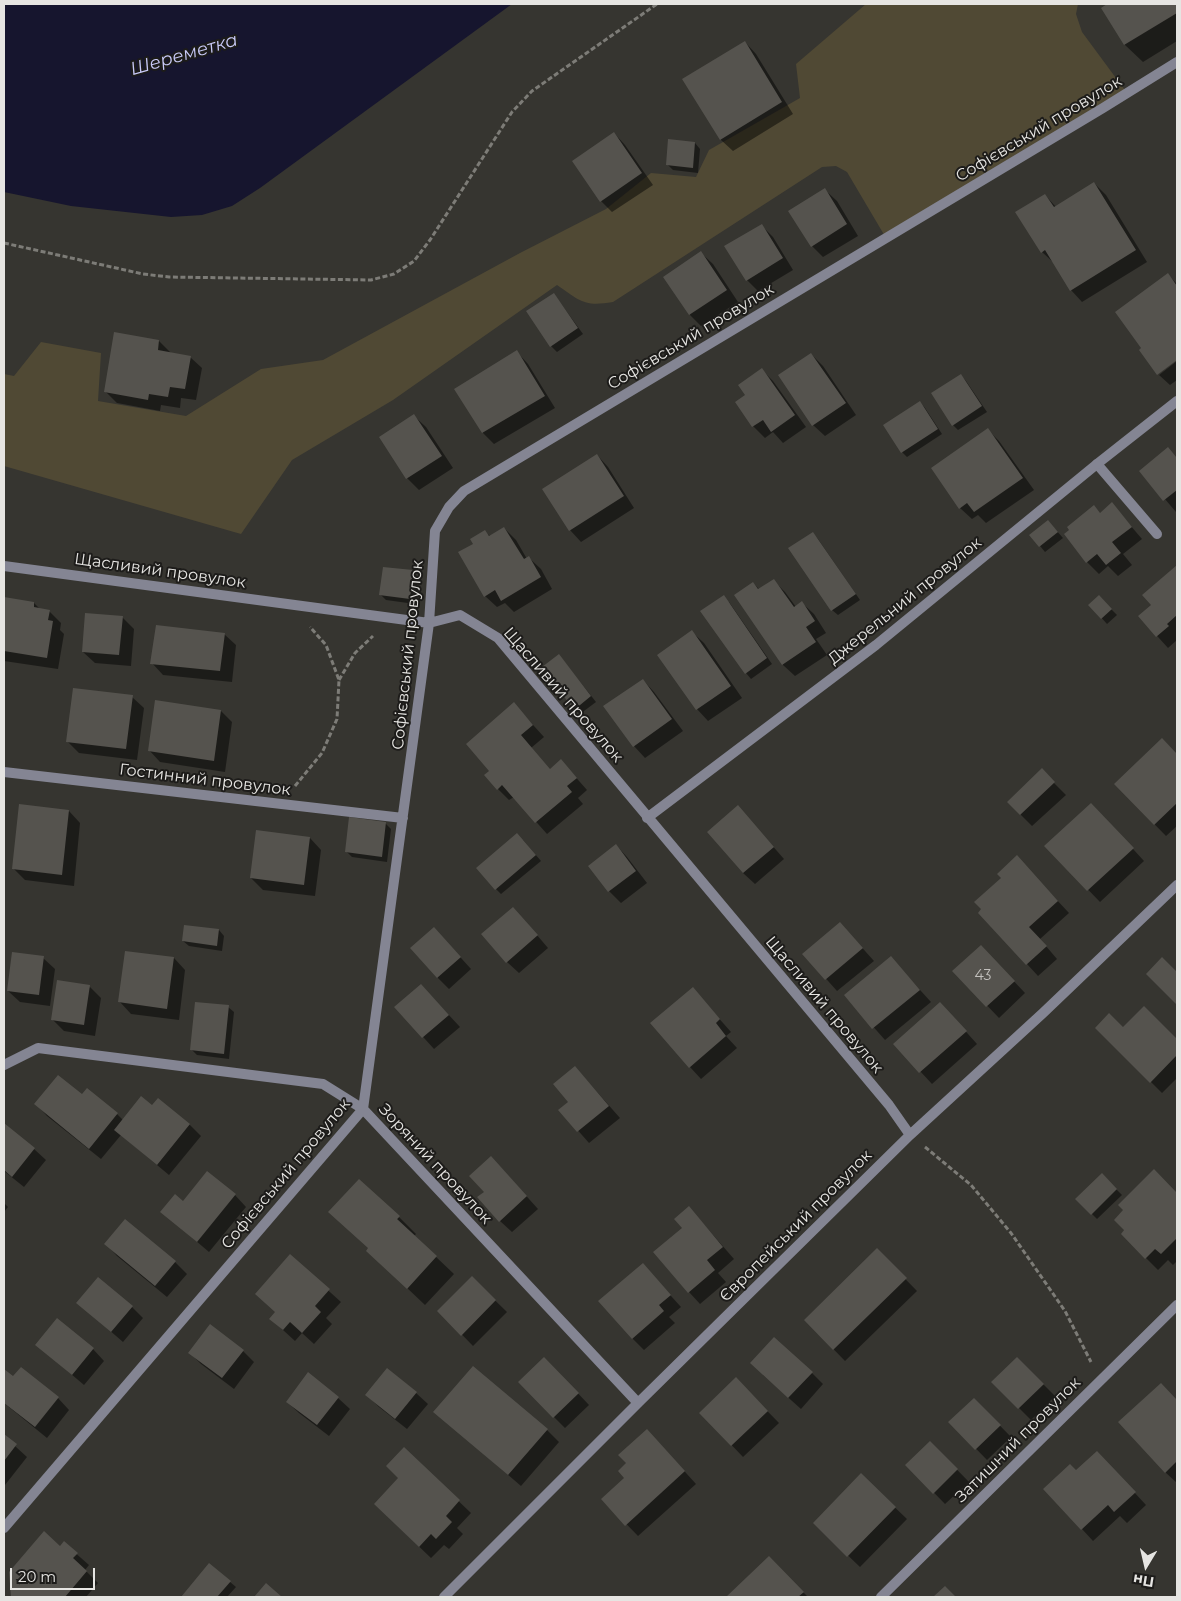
<!DOCTYPE html>
<meta charset="utf-8">
<style>
body{margin:0}
#map{position:relative;width:1181px;height:1601px;overflow:hidden;background:#363530;font-family:Montserrat,sans-serif}
canvas{display:block}
.frame{position:absolute;inset:0;border:5px solid #e6e5e2;pointer-events:none}
.north{position:absolute;left:1121px;top:1541px;width:50px;height:50px;-webkit-text-stroke:4px #1d1c1a;paint-order:stroke;rotate:189deg;font-size:14px;font-weight:700;line-height:20px;text-align:center;color:#e6e5e2}
.north::after{content:'';display:block;margin:auto;width:18px;height:22px;background:#e6e5e2;clip-path:polygon(50% 0,100% 100%,50% 72%,0 100%)}
.scale{position:absolute;left:10px;top:1568px;width:85px;height:22px;box-sizing:border-box;border:2px solid #e6e5e2;border-top:0;padding-left:6px;font-size:15px;line-height:18px;white-space:nowrap;color:#e6e5e2;-webkit-text-stroke:4px #1d1c1a;paint-order:stroke}
</style>
<div id="map">
<canvas width="1181" height="1601"></canvas>
<div class="frame"></div>
<div class="north">Пн</div>
<div class="scale">20 m</div>
</div>
<script>
const c = document.querySelector('canvas').getContext('2d');
c.lineJoin = 'round';
function fillPath(path, color) { c.fillStyle = color; c.fill(path, 'evenodd'); }
function trace(path, color, width, dash) { c.strokeStyle = color; c.lineWidth = width; c.lineCap = dash ? 'butt' : 'round'; c.setLineDash(dash || []); c.stroke(path); }
function label(font, color, halo, rows, align = 'center') {
  c.font = font + ' Montserrat,sans-serif'; c.lineWidth = 4; c.setLineDash([]); c.textBaseline = 'middle'; c.strokeStyle = halo; c.fillStyle = color; for (const [text, x, y, turn = 0] of rows) {
    c.save(); c.translate(x, y); c.rotate((+turn || 0) * Math.PI / 180); c.textAlign = isNaN(turn) ? turn : align; if (halo) c.strokeText(text, 0, 0); c.fillText(text, 0, 0); c.restore();
  }
}
fillPath(new Path2D(`
 M866,4H1078L1076,14L1082,32L1127,93L886,238L847,172L836,166L822,167L613,302C584,307 580,301 557,285L393,400L292,460L241,534L4,466V374L14,376L41,342L101,353L98,401L186,416L261,369L323,360L520,253L606,209L651,173L696,177L709,150L800,98L796,64Z`), '#504934');
fillPath(new Path2D(`
 M4,4H512L260,188L232,206L202,215L171,217L71,206L4,192Z`), '#16152e');
fillPath(new Path2D(`
 M1110,4H1177V41L1143,62L1125,45L1103,8Z
 M745,42L756,54L793,114L733,151L721,140L684,80Z
 M614,133L625,145L653,185L612,212L601,201Z
 M695,143L700,149L698,173L673,170L667,164Z
 M1094,183L1106,195L1147,262L1082,302L1071,290L1054,263L1042,252L1017,213L1045,195L1056,207Z
 M825,190L837,201L858,236L823,257L812,246Z
 M762,226L773,237L793,270L758,291L747,280Z
 M701,253L713,264L738,302L701,326L690,315Z
 M1168,275L1177,284V358L1158,373Z
 M554,294L583,334L557,352L551,346Z
 M159,341L171,353L190,357L202,368L196,400L181,398L180,408L161,405L160,411L117,403L105,391Z
 M517,352L528,364L555,408L494,444L483,433L456,389Z
 M811,354L823,366L856,415L825,436L813,425Z
 M1177,361V380L1170,385L1159,375Z
 M762,370L773,381L806,427L783,443L773,432L765,438L753,426L737,403L746,395Z
 M961,375L966,381L987,412L958,430L953,425Z
 M920,402L925,408L942,434L907,457L902,452Z
 M414,416L426,427L453,468L419,490L407,478L381,438Z
 M987,429L999,441L1034,490L986,523L978,515L972,519L960,508Z
 M1168,449L1177,458L1176,512L1141,471Z
 M597,455L608,467L634,508L581,542L570,530Z
 M1112,504L1142,539L1123,554L1132,565L1118,576L1108,566L1099,574L1087,562L1071,530L1100,514Z
 M1048,521L1063,538L1045,552L1031,535Z
 M504,528L516,540L527,559L529,558L541,569L552,589L514,612L505,603L497,607L485,596L475,544L485,532L490,536Z
 M813,533L818,539L860,600L838,615L832,610Z
 M1177,567V640L1168,648L1140,617L1153,606L1144,595Z
 M412,571L418,577L415,604L386,600L381,595Z
 M774,581L785,592L796,607L802,603L814,614L826,633L816,639L827,655L795,676L783,665L736,596L753,583L760,590Z
 M1099,597L1117,615L1107,624L1090,605Z
 M4,599L34,603L40,609L49,611L61,623L60,630L64,634L58,669L4,661Z
 M729,602L772,664L751,679L746,673Z
 M122,617L134,629L131,666L95,663L83,652Z
 M692,632L704,643L742,698L708,721L697,709Z
 M224,634L236,645L232,682L163,675L152,663Z
 M559,655L596,702L580,714L575,709Z
 M643,680L654,692L683,731L645,758L634,746Z
 M132,697L144,708L137,760L79,753L67,741Z
 M514,704L544,737L531,748L550,770L572,773L587,790L578,798L583,804L547,834L514,797L509,800L498,789L491,771Z
 M221,711L232,722L225,772L160,762L149,750Z
 M1162,740L1177,756V826L1166,836L1116,785Z
 M1053,782L1066,795L1032,826L1008,802Z
 M69,811L80,823L74,886L25,880L14,869Z
 M1103,816L1144,861L1100,902L1046,846Z
 M350,819L386,824L391,829L387,862L352,857L346,851Z
 M749,819L784,859L755,884L743,873Z
 M310,838L321,850L315,896L263,890L251,878Z
 M523,840L541,861L501,894L496,889Z
 M616,845L627,857L647,883L621,903L609,891L589,866Z
 M1028,869L1069,913L1040,939L1057,959L1038,976L1027,964L983,909Z
 M525,921L548,948L519,973L507,962Z
 M840,923L874,961L837,991L804,954Z
 M434,928L471,969L449,989L437,977Z
 M219,930L224,936L222,951L189,946L183,941Z
 M43,958L55,969L50,1006L20,1002L8,991Z
 M174,958L185,970L179,1020L131,1014L120,1002Z
 M891,958L931,1002L885,1040L846,996Z
 M992,958L1025,993L999,1018L954,971Z
 M421,985L460,1027L434,1049L396,1007Z
 M90,987L101,998L95,1036L64,1031L52,1019Z
 M693,989L731,1032L726,1036L737,1048L701,1079L690,1067Z
 M228,1007L234,1012L229,1059L197,1055L192,1050Z
 M1144,1008L1177,1041V1078L1162,1093L1097,1028L1123,1029Z
 M951,1015L977,1044L932,1084L895,1044Z
 M575,1067L620,1118L589,1143L560,1110L570,1102Z
 M82,1096L117,1114L123,1120L152,1107L189,1124L201,1136L169,1175L121,1135L101,1159L47,1116L36,1104Z
 M4,1125L34,1149L46,1160L24,1187L4,1171Z
 M503,1170L538,1209L512,1232L500,1221L486,1192Z
 M1154,1171L1177,1194V1261L1173,1265L1168,1260L1158,1270L1122,1234Z
 M1102,1175L1122,1195L1097,1219L1077,1199Z
 M235,1195L246,1207L209,1252L162,1212L183,1203Z
 M4,1203L8,1207L4,1212Z
 M399,1217L416,1234L414,1236L454,1274L425,1305L368,1251Z
 M700,1220L734,1259L718,1273L726,1282L700,1304L689,1292Z
 M106,1244L175,1262L187,1274L167,1297L117,1256Z
 M877,1250L917,1291L845,1361L805,1320Z
 M290,1256L341,1302L326,1318L332,1324L314,1344L302,1333L295,1341L271,1319L276,1313Z
 M652,1275L681,1307L669,1317L675,1323L644,1350L632,1338Z
 M472,1278L507,1312L473,1346L439,1311Z
 M78,1303L132,1307L143,1318L123,1342Z
 M37,1345L93,1349L104,1361L84,1385Z
 M243,1351L254,1362L234,1389L201,1364L190,1353Z
 M1017,1358L1055,1396L1031,1420L993,1382Z
 M556,1370L589,1405L565,1428L554,1417Z
 M4,1371L13,1378L58,1398L69,1410L47,1438L4,1403Z
 M812,1373L823,1384L801,1409L763,1375Z
 M308,1374L338,1398L350,1409L329,1436L299,1413L287,1402Z
 M736,1379L779,1423L743,1457L701,1413Z
 M1161,1385L1177,1401V1483L1165,1472Z
 M416,1393L428,1404L407,1429L379,1407L367,1395Z
 M974,1399L1011,1437L987,1460L950,1422Z
 M435,1412L547,1430L559,1442L521,1486Z
 M4,1436L27,1457L5,1485L4,1484Z
 M658,1442L696,1484L638,1536L602,1499L626,1478L627,1463Z
 M930,1442L969,1482L945,1504L907,1465Z
 M404,1449L471,1513L457,1528L463,1534L449,1549L444,1545L431,1558L387,1516L400,1479Z
 M1108,1464L1146,1505L1127,1523L1120,1516L1093,1541L1082,1529Z
 M861,1475L907,1519L860,1567L814,1523Z
 M64,1543L89,1565L85,1570L98,1583L86,1597H12L10,1573L61,1547Z
 M769,1558L808,1597H728Z
 M210,1565L236,1587L227,1597H182Z`), '#0007');
fillPath(new Path2D(`
 M1107,4H1177V13L1124,45L1101,8Z
 M745,41L782,102L720,140L682,79Z
 M614,132L642,173L600,202L572,161Z
 M668,139L695,142L693,168L666,165Z
 M1094,182L1136,250L1070,291L1045,250L1041,253L1015,212L1045,194L1054,207Z
 M825,188L847,224L811,247L788,211Z
 M762,224L783,258L746,281L724,246Z
 M701,251L727,290L689,315L663,277Z
 M1168,273L1177,286V360L1157,375L1139,350L1141,348L1115,312Z
 M554,293L578,328L550,347L526,311Z
 M114,332L159,340L158,350L191,356L185,389L170,387L168,397L149,394L148,400L104,392Z
 M517,350L545,396L482,433L454,389Z
 M811,353L846,403L812,426L778,375Z
 M762,368L795,415L771,432L763,420L752,427L735,402L745,395L738,385Z
 M961,374L982,406L952,426L931,393Z
 M920,401L938,429L901,453L883,425Z
 M414,414L442,456L406,479L379,437Z
 M988,428L1023,478L974,512L967,503L959,509L931,468Z
 M1168,447L1177,458V490L1163,501L1139,471Z
 M597,454L624,496L569,531L542,489Z
 M1112,502L1132,527L1112,542L1121,553L1106,565L1097,554L1086,563L1064,534L1069,530L1067,527L1094,505L1100,513Z
 M1048,520L1058,532L1039,547L1029,535Z
 M504,527L524,559L529,556L541,577L501,601L495,590L484,597L458,552L473,544L470,539L485,530L489,536Z
 M813,532L856,594L831,611L788,548Z
 M1177,565V615L1167,624L1169,626L1156,637L1138,616L1151,605L1142,595Z
 M383,567L413,570L410,599L379,595Z
 M774,579L794,607L802,601L815,621L806,627L816,642L782,665L734,595L753,582L758,589Z
 M724,595L767,658L745,674L700,611Z
 M1099,595L1112,609L1101,619L1088,605Z
 M4,597L34,602V607L50,610L48,620L53,621L47,658L4,651Z
 M85,613L123,616L119,655L82,652Z
 M156,625L225,633L220,671L150,664Z
 M692,630L731,686L696,710L657,655Z
 M559,654L591,696L574,710L542,667Z
 M643,679L672,719L633,747L603,706Z
 M73,688L133,695L126,749L66,742Z
 M155,700L221,710L214,761L148,751Z
 M514,702L533,725L521,735L550,769L561,759L577,778L567,786L572,792L535,823L502,785L497,790L484,775L489,771L466,744Z
 M1162,738L1177,754V803L1154,825L1114,784Z
 M1042,768L1055,782L1020,815L1007,802Z
 M1091,803L1134,848L1087,891L1044,846Z
 M19,804L69,810L62,875L12,869Z
 M738,805L774,847L743,873L707,832Z
 M349,817L386,822L382,857L345,852Z
 M256,830L310,837L304,885L250,878Z
 M517,833L536,855L495,890L476,868Z
 M616,844L636,871L608,892L588,866Z
 M1017,855L1058,901L1029,927L1047,946L1026,965L978,913L981,909L974,902L1001,878L997,874Z
 M513,907L538,935L506,963L481,934Z
 M840,922L863,948L825,980L802,954Z
 M184,925L219,929L217,946L182,941Z
 M434,927L461,957L437,978L410,948Z
 M981,945L1015,981L986,1007L952,971Z
 M125,951L174,957L167,1009L118,1002Z
 M12,952L44,956L39,995L7,991Z
 M891,956L920,990L872,1029L844,995Z
 M1162,957L1177,972V1005L1146,974Z
 M57,980L90,985L84,1025L51,1020Z
 M421,984L449,1015L422,1038L394,1007Z
 M693,987L720,1019L716,1023L726,1036L689,1068L650,1023Z
 M195,1002L229,1005L224,1054L190,1050Z
 M940,1002L967,1031L919,1073L893,1044Z
 M1144,1006L1177,1039V1055L1150,1083L1095,1028L1109,1013L1123,1027Z
 M575,1066L609,1106L577,1132L558,1110L568,1102L553,1084Z
 M58,1075L82,1094L87,1088L118,1113L89,1149L34,1104Z
 M141,1096L152,1105L158,1098L190,1124L157,1165L114,1130Z
 M4,1123L35,1148L12,1177L4,1170Z
 M491,1156L527,1196L499,1222L477,1197L484,1192L469,1176Z
 M1154,1169L1177,1193V1238L1161,1254L1155,1249L1145,1259L1121,1234L1124,1230L1114,1220L1123,1210L1118,1205Z
 M207,1171L236,1194L197,1242L160,1212L175,1194L183,1201Z
 M1102,1173L1117,1189L1091,1215L1075,1199Z
 M359,1179L400,1216L397,1219L437,1256L407,1289L366,1251L368,1248L328,1212Z
 M689,1206L723,1247L707,1260L715,1270L688,1293L653,1252L682,1228L674,1219Z
 M125,1219L176,1261L155,1286L104,1244Z
 M877,1248L907,1278L833,1350L804,1320Z
 M290,1254L330,1289L315,1306L321,1312L302,1333L290,1322L283,1330L269,1319L275,1312L255,1294Z
 M643,1263L671,1295L659,1305L664,1311L632,1339L598,1301Z
 M472,1276L496,1300L461,1336L437,1311Z
 M98,1277L133,1306L111,1332L76,1303Z
 M57,1318L94,1348L72,1375L35,1345Z
 M210,1324L244,1350L222,1378L188,1353Z
 M774,1337L813,1372L788,1398L750,1363Z
 M544,1357L579,1393L553,1418L518,1382Z
 M1017,1357L1044,1384L1018,1409L991,1382Z
 M473,1366L548,1429L508,1475L433,1412Z
 M21,1367L59,1397L35,1427L4,1403V1369L13,1376Z
 M387,1368L417,1392L395,1419L365,1395Z
 M308,1372L339,1397L317,1425L286,1402Z
 M736,1377L768,1411L731,1446L699,1413Z
 M1161,1383L1177,1400V1461L1165,1473L1118,1422Z
 M974,1398L1001,1425L975,1450L948,1422Z
 M647,1429L685,1471L625,1526L601,1499L624,1478L618,1471L626,1463L618,1455Z
 M4,1434L17,1444L4,1461Z
 M930,1441L958,1469L933,1494L905,1465Z
 M404,1447L460,1500L446,1516L452,1522L436,1539L431,1534L419,1547L374,1504L398,1478L386,1466Z
 M1097,1451L1136,1492L1114,1512L1108,1505L1081,1530L1043,1489L1070,1464L1076,1470Z
 M861,1473L896,1507L847,1557L813,1523Z
 M44,1531L60,1546L64,1541L78,1553L73,1558L87,1571L65,1597H11L9,1572Z
 M769,1556L804,1592L798,1597H726Z
 M209,1563L231,1581L217,1597H181Z
 M266,1583L282,1597H254Z
 M945,1586L956,1597H933Z`), '#55534e');
trace(new Path2D(`
 M4,243L143,274L169,277L371,280L394,274L414,261L430,240L512,112L532,91L657,4
 M339,680L355,653L373,636
 M295,786L322,753L337,719L339,680L326,645L310,627
 M925,1147L971,1185L1011,1233L1065,1311L1091,1362`), '#7d7c77', 3, [5, 2.5]);
trace(new Path2D(`
 M1097,464L1157,534`), '#848593', 10);
trace(new Path2D(`
 M4,566L429,623L460,615L498,638L889,1105L910,1135
 M4,772L403,818
 M647,818L876,645L1097,464L1177,401
 M4,1065L38,1048L323,1084L363,1109L638,1403
 M4,1528L363,1109L429,623L435,531L449,507L464,491L1103,108L1177,62
 M444,1597L638,1403L910,1135L1043,1013L1177,885
 M881,1597L1177,1305`), '#848593', 10);
label('14px', '#c2c0bd', null, [
 ["43",983,976]
]);
label('16px', '#e6e5e2', '#1d1c1a', [
 ["Софієвський провулок",1039,129,-31],
 ["Софієвський провулок",691,337,-31],
 ["Щасливий провулок",160,571,8],
 ["Джерельний провулок",905,601,-39],
 ["Софієвський провулок",408,655,-84],
 ["Щасливий провулок",563,695,49],
 ["Гостинний провулок",205,780,7],
 ["Щасливий провулок",824,1005,50],
 ["Зоряний провулок",435,1164,47],
 ["Софієвський провулок",286,1174,-50],
 ["Європейський провулок",796,1226,-45],
 ["Затишний провулок",1018,1440,-45]
]);
label('italic 18px', '#c9caf8', '#1d1c1a', [
 ["Шереметка",184,55,-16]
]);
</script>
